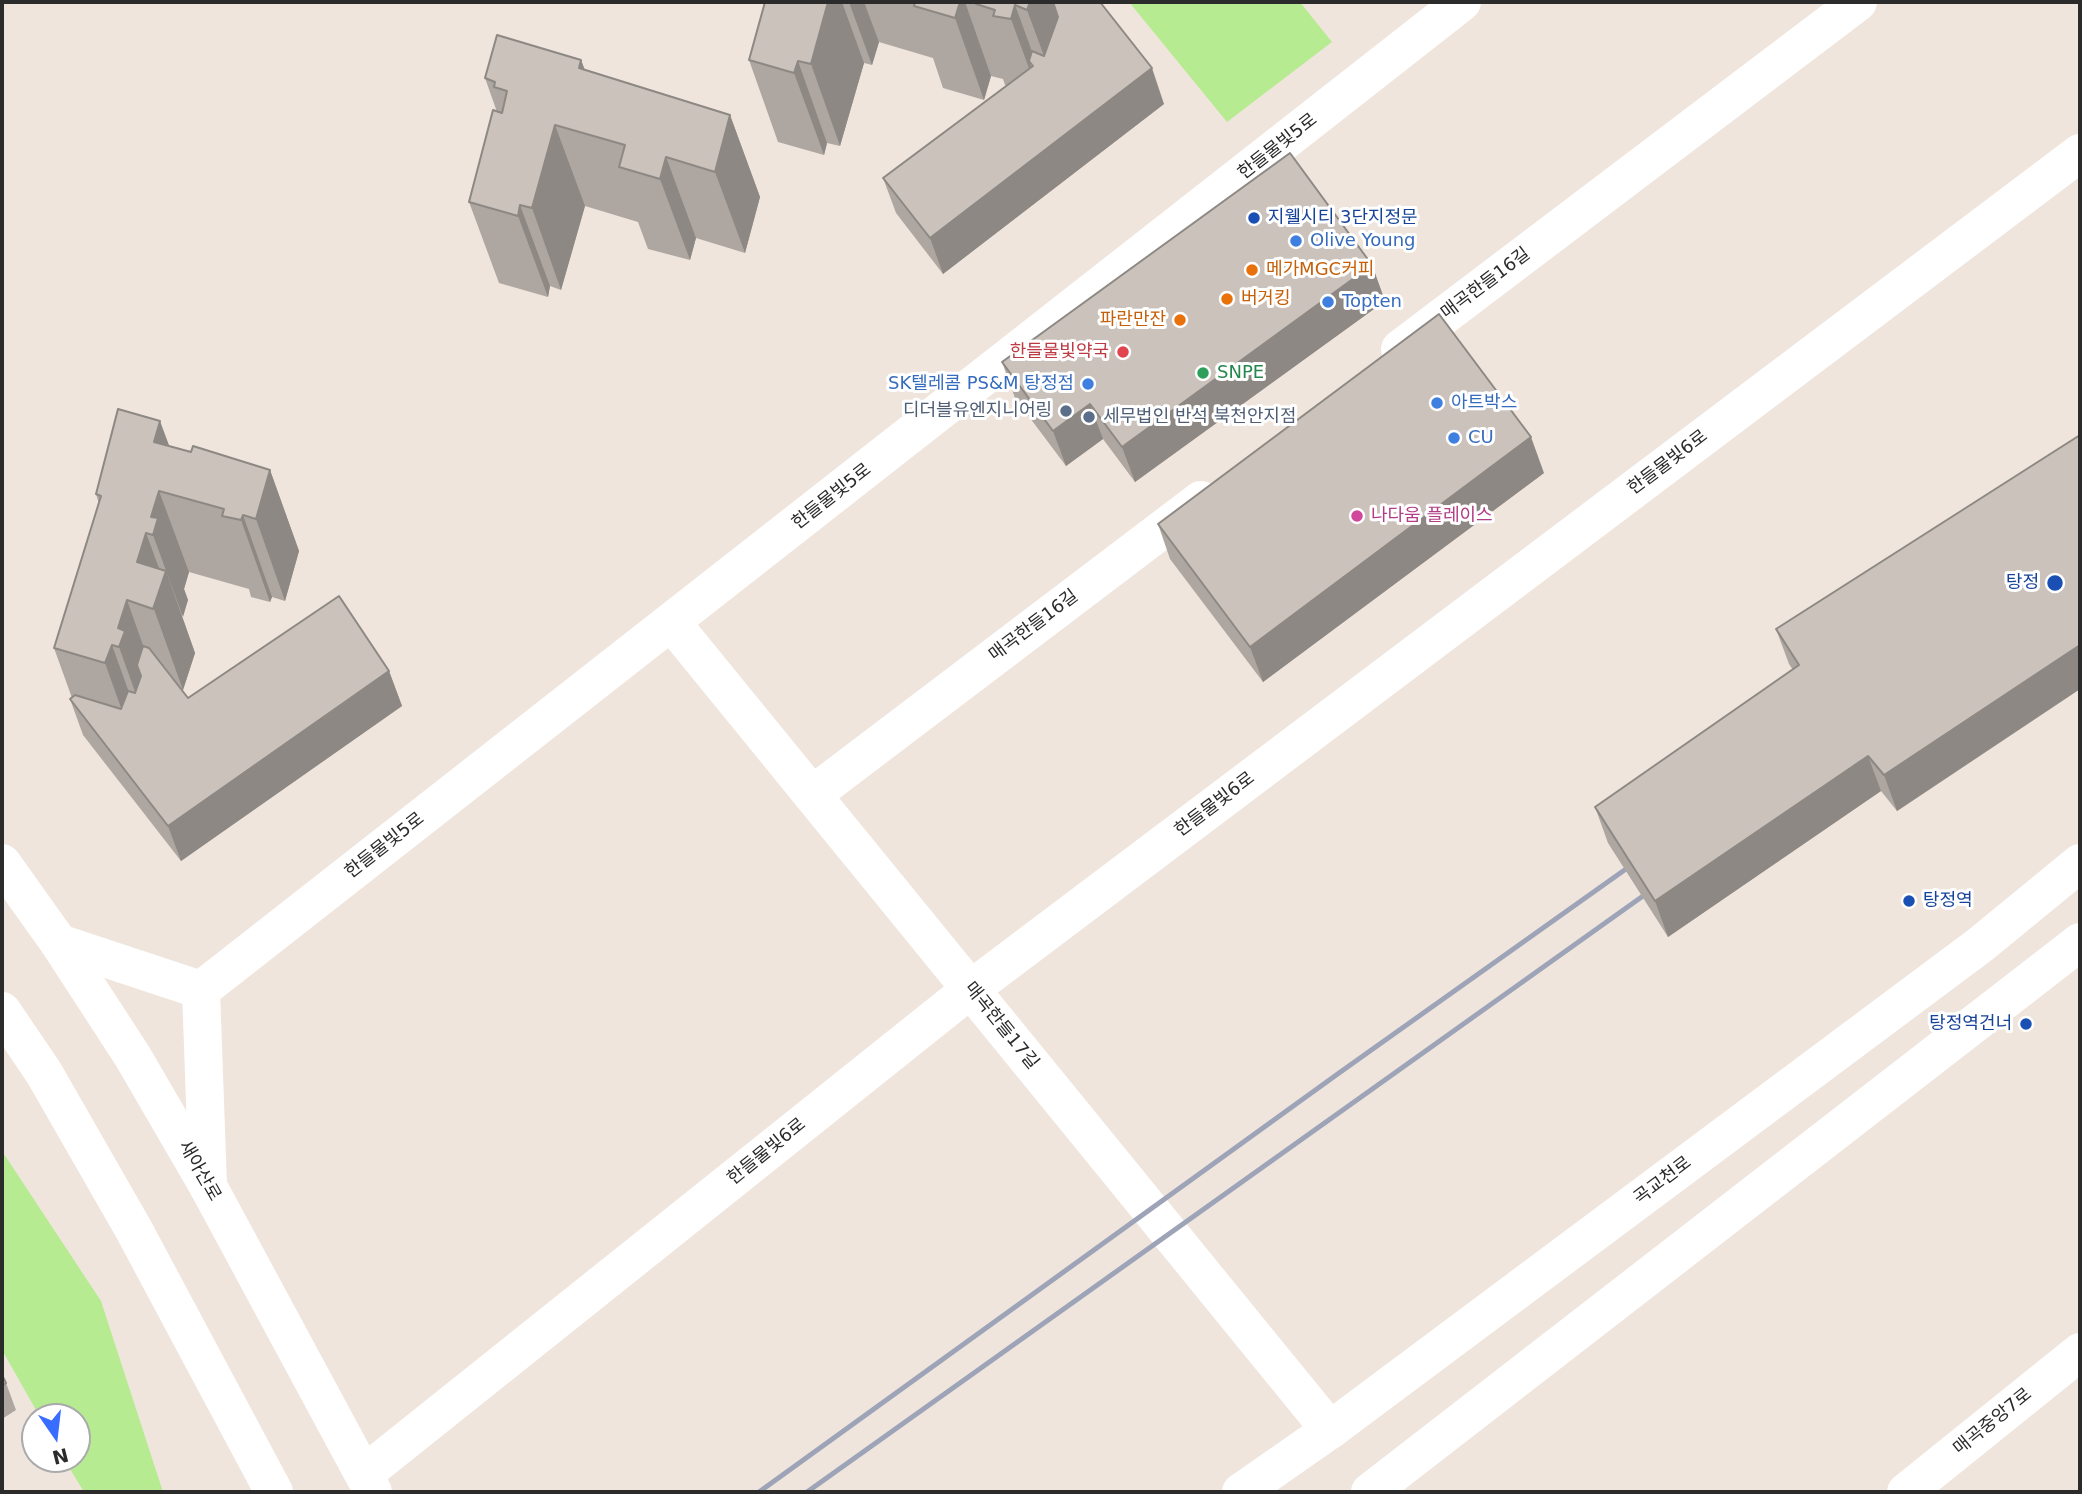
<!DOCTYPE html>
<meta charset="utf-8">
<style>
body{margin:0}
#map{position:relative;width:2082px;height:1494px;overflow:hidden;background:#efe5dc;font-family:"DejaVu Sans",sans-serif}
canvas{display:block}
.frame{position:absolute;inset:0;border:4px solid #2b2b2b;pointer-events:none}
.north{position:absolute;left:21px;top:1403px;width:70px;height:70px;box-sizing:border-box;background:#fff;border:2px solid #aaa;border-radius:50%;rotate:166deg;font-size:19px;font-weight:700;line-height:28px;text-align:center;color:#2b2b2b}
.north::after{content:'';display:block;margin:auto;width:24px;height:32px;background:#386dff;clip-path:polygon(50% 0,100% 100%,50% 72%,0 100%)}
</style>
<div id="map">
<canvas width="2082" height="1494"></canvas>
<div class="frame"></div>
<div class="north">N</div>
</div>
<script>
const c = document.querySelector('canvas').getContext('2d');
c.lineJoin = 'round';
function fillPath(path, color) { c.fillStyle = color; c.fill(path, 'evenodd'); }
function trace(path, color, width, dash) { c.strokeStyle = color; c.lineWidth = width; c.lineCap = dash ? 'butt' : 'round'; c.setLineDash(dash || []); c.stroke(path); }
function label(font, color, halo, rows, align = 'center') {
  c.font = font + ' "DejaVu Sans","Noto Sans KR",sans-serif'; c.lineWidth = 6; c.setLineDash([]); c.textBaseline = 'middle'; c.strokeStyle = halo; c.fillStyle = color; for (const [text, x, y, turn = 0] of rows) {
    c.save(); c.translate(x, y); c.rotate((+turn || 0) * Math.PI / 180); c.textAlign = isNaN(turn) ? turn : align; if (halo) c.strokeText(text, 0, 0); c.fillText(text, 0, 0); c.restore();
  }
}
fillPath(new Path2D(`
 M1129,2H1300L1332,42L1227,122Z
 M2,1151L101,1301L163,1492H84L64,1459H77V1417H40L2,1350Z`), '#b7eb92');
trace(new Path2D(`
 M1400,349L1858,2
 M672,623L1330,1430
 M812,795L1201,500
 M59,943L201,990
 M201,990L1462,2
 M201,990L208,1186
 M364,1474L971,989L2080,153
 M1906,1492L2080,1352`), '#fff', 38);
trace(new Path2D(`
 M2,863L59,943L133,1057L208,1186L373,1492
 M2,1011L44,1073L134,1230L274,1492
 M1241,1492L1330,1430L1980,945L2080,863
 M1370,1492L2080,942`), '#fff', 38);
trace(new Path2D(`
 M759,1492L1339,1073L1640,859
 M807,1492L1657,886`), '#9ea4b8', 5);
fillPath(new Path2D(`
 M765,2H1100L1164,104L943,274L896,213L883,178L1007,86L1005,85L1003,79L991,76L984,100L943,88L933,58L879,42L872,65L864,63L840,146L827,143L824,155L778,142L749,60Z
 M581,60L585,70L730,115L760,197L745,253L696,238L690,260L648,249L638,222L585,206L561,290L550,286L548,297L499,283L469,202L497,112L485,78Z
 M1372,265L1385,301L1135,482L1103,439L1066,466L1015,398L1002,362Z
 M2080,435V689L1897,811L1881,791L1668,937L1608,843L1595,807L1793,670L1789,664L1776,629Z
 M169,446L191,452L270,470L299,551L285,601L272,597L270,602L251,597L249,589L189,572L184,589L188,600L182,616L195,653L183,690H182L188,698L389,671L402,706L181,861L83,735L70,699L72,698L54,648L99,504L96,494Z
 M1544,473L1263,682L1170,559L1158,524Z
 M2,1375L6,1383L16,1410L2,1419Z`), '#aea7a1');
fillPath(new Path2D(`
 M828,2H842L864,63L840,146L811,64Z
 M849,2H864L879,42L872,65Z
 M960,2H965L991,76L984,100L955,18Z
 M1030,2H1053L1071,52L1057,91L1027,10Z
 M1015,5L1045,87L1033,66L1029,61L1042,96L1041,101L1011,19Z
 M581,60L611,141L579,68Z
 M798,61L827,143L824,155L794,73Z
 M1152,68L1164,104L943,274L930,238Z
 M730,115L760,197L745,253L715,172Z
 M555,125L585,206L561,290L532,208Z
 M666,157L696,238L690,260L660,179Z
 M520,205L550,286L548,297L518,216Z
 M1372,265L1385,301L1135,482L1122,447Z
 M1090,404L1103,439L1066,466L1053,431Z
 M160,421L189,499L154,442Z
 M1531,437L1544,473L1263,682L1250,647Z
 M270,470L299,551L285,601L256,519Z
 M159,491L189,572L184,589L188,600L183,617L153,535L151,517Z
 M243,515L272,597L270,602L241,520Z
 M146,533L163,579L166,571L195,653L183,690L137,562Z
 M127,600L156,682L148,728L119,647L118,628Z
 M112,645L141,726L134,744L105,663Z
 M2080,645V689L1897,811L1884,775Z
 M389,671L402,706L181,861L168,826Z
 M1868,756L1881,791L1668,937L1655,901Z`), '#8d8883');
const building = new Path2D(`
 M765,2H828L811,64L798,61L794,73L749,60Z
 M915,2H960L955,18L914,6Z
 M977,2H1030L1027,10L1015,5L1011,19L993,16L995,10L976,4Z
 M1053,2H1100L1152,68L930,238L883,178L1033,66L1029,61L1032,51L1044,56L1058,17Z
 M497,35L581,60L579,68L730,115L715,172L666,157L660,179L619,167L625,145L555,125L532,208L520,205L518,216L469,202L493,110L502,113L507,91L494,87L495,82L485,78Z
 M1290,153L1372,265L1122,447L1090,404L1053,431L1002,362Z
 M1439,314L1531,437L1250,647L1158,524Z
 M118,409L160,421L154,442L191,452L193,446L270,470L256,519L243,515L241,520L222,516L224,509L159,491L151,517L158,518L153,535L146,533L137,562L166,571L153,609L127,600L118,628L125,631L119,647L112,645L105,663L54,648L101,496L96,494Z
 M2080,435V645L1884,775L1868,756L1655,901L1595,807L1799,665L1776,629Z
 M339,596L389,671L168,826L70,699L75,695L121,709L128,691L135,693L141,676L137,665L143,646L149,648L188,698Z
 M2,1375L6,1383L2,1386Z`);
fillPath(building, '#cac2bb');
trace(building, '#8d8883', 2);
for (const [x, y, r, color] of [
 [1254,218,7,"#1a4fb4"],
 [1296,241,7,"#3f7fe0"],
 [1252,270,7,"#e8710a"],
 [1227,299,7,"#e8710a"],
 [1328,302,7,"#3f7fe0"],
 [1180,320,7,"#e8710a"],
 [1123,352,7,"#e0444e"],
 [1203,373,7,"#2e9e5b"],
 [1088,384,7,"#3f7fe0"],
 [1437,403,7,"#3f7fe0"],
 [1066,411,7,"#5c6f8a"],
 [1089,417,7,"#5c6f8a"],
 [1454,438,7,"#3f7fe0"],
 [1357,516,7,"#d1479c"],
 [2055,583,9,"#1a4fb4"],
 [1909,901,7,"#1a4fb4"],
 [2026,1024,7,"#1a4fb4"]
]) { const dot = new Path2D(); dot.arc(x, y, r, 0, 2 * Math.PI); c.fillStyle = color; c.fill(dot); trace(dot, '#fff', 2.5); }
label('18px', '#2b2b2b', '#fff', [
 ["한들물빛5로",1278,147,-38],
 ["매곡한들16길",1486,284,-37],
 ["한들물빛6로",1668,463,-37],
 ["한들물빛5로",832,497,-38],
 ["매곡한들16길",1034,626,-37],
 ["한들물빛6로",1215,805,-37],
 ["한들물빛5로",385,846,-38],
 ["매곡한들17길",1001,1026,51],
 ["한들물빛6로",767,1152,-39],
 ["새아산로",199,1171,60],
 ["곡교천로",1663,1181,-37],
 ["매곡중앙7로",1993,1422,-39]
]);
label('18px', '#164399', '#fff', [
 ["지웰시티 3단지정문",1268,218],
 ["탕정",2039,583,"right"],
 ["탕정역",1923,901],
 ["탕정역건너",2012,1024,"right"]
], 'left');
label('18px', '#366cbe', '#fff', [
 ["Olive Young",1310,241],
 ["Topten",1342,302],
 ["SK텔레콤 PS&M 탕정점",1074,384,"right"],
 ["아트박스",1451,403],
 ["CU",1468,438]
], 'left');
label('18px', '#c56008', '#fff', [
 ["메가MGC커피",1266,270],
 ["버거킹",1241,299],
 ["파란만잔",1166,320,"right"]
], 'left');
label('18px', '#be3a42', '#fff', [
 ["한들물빛약국",1109,352]
], 'right');
label('18px', '#27864d', '#fff', [
 ["SNPE",1217,373]
], 'left');
label('18px', '#4e5e75', '#fff', [
 ["디더블유엔지니어링",1052,411],
 ["세무법인 반석 북천안지점",1103,417,"left"]
], 'right');
label('18px', '#b23c85', '#fff', [
 ["나다움 플레이스",1371,516]
], 'left');
</script>
